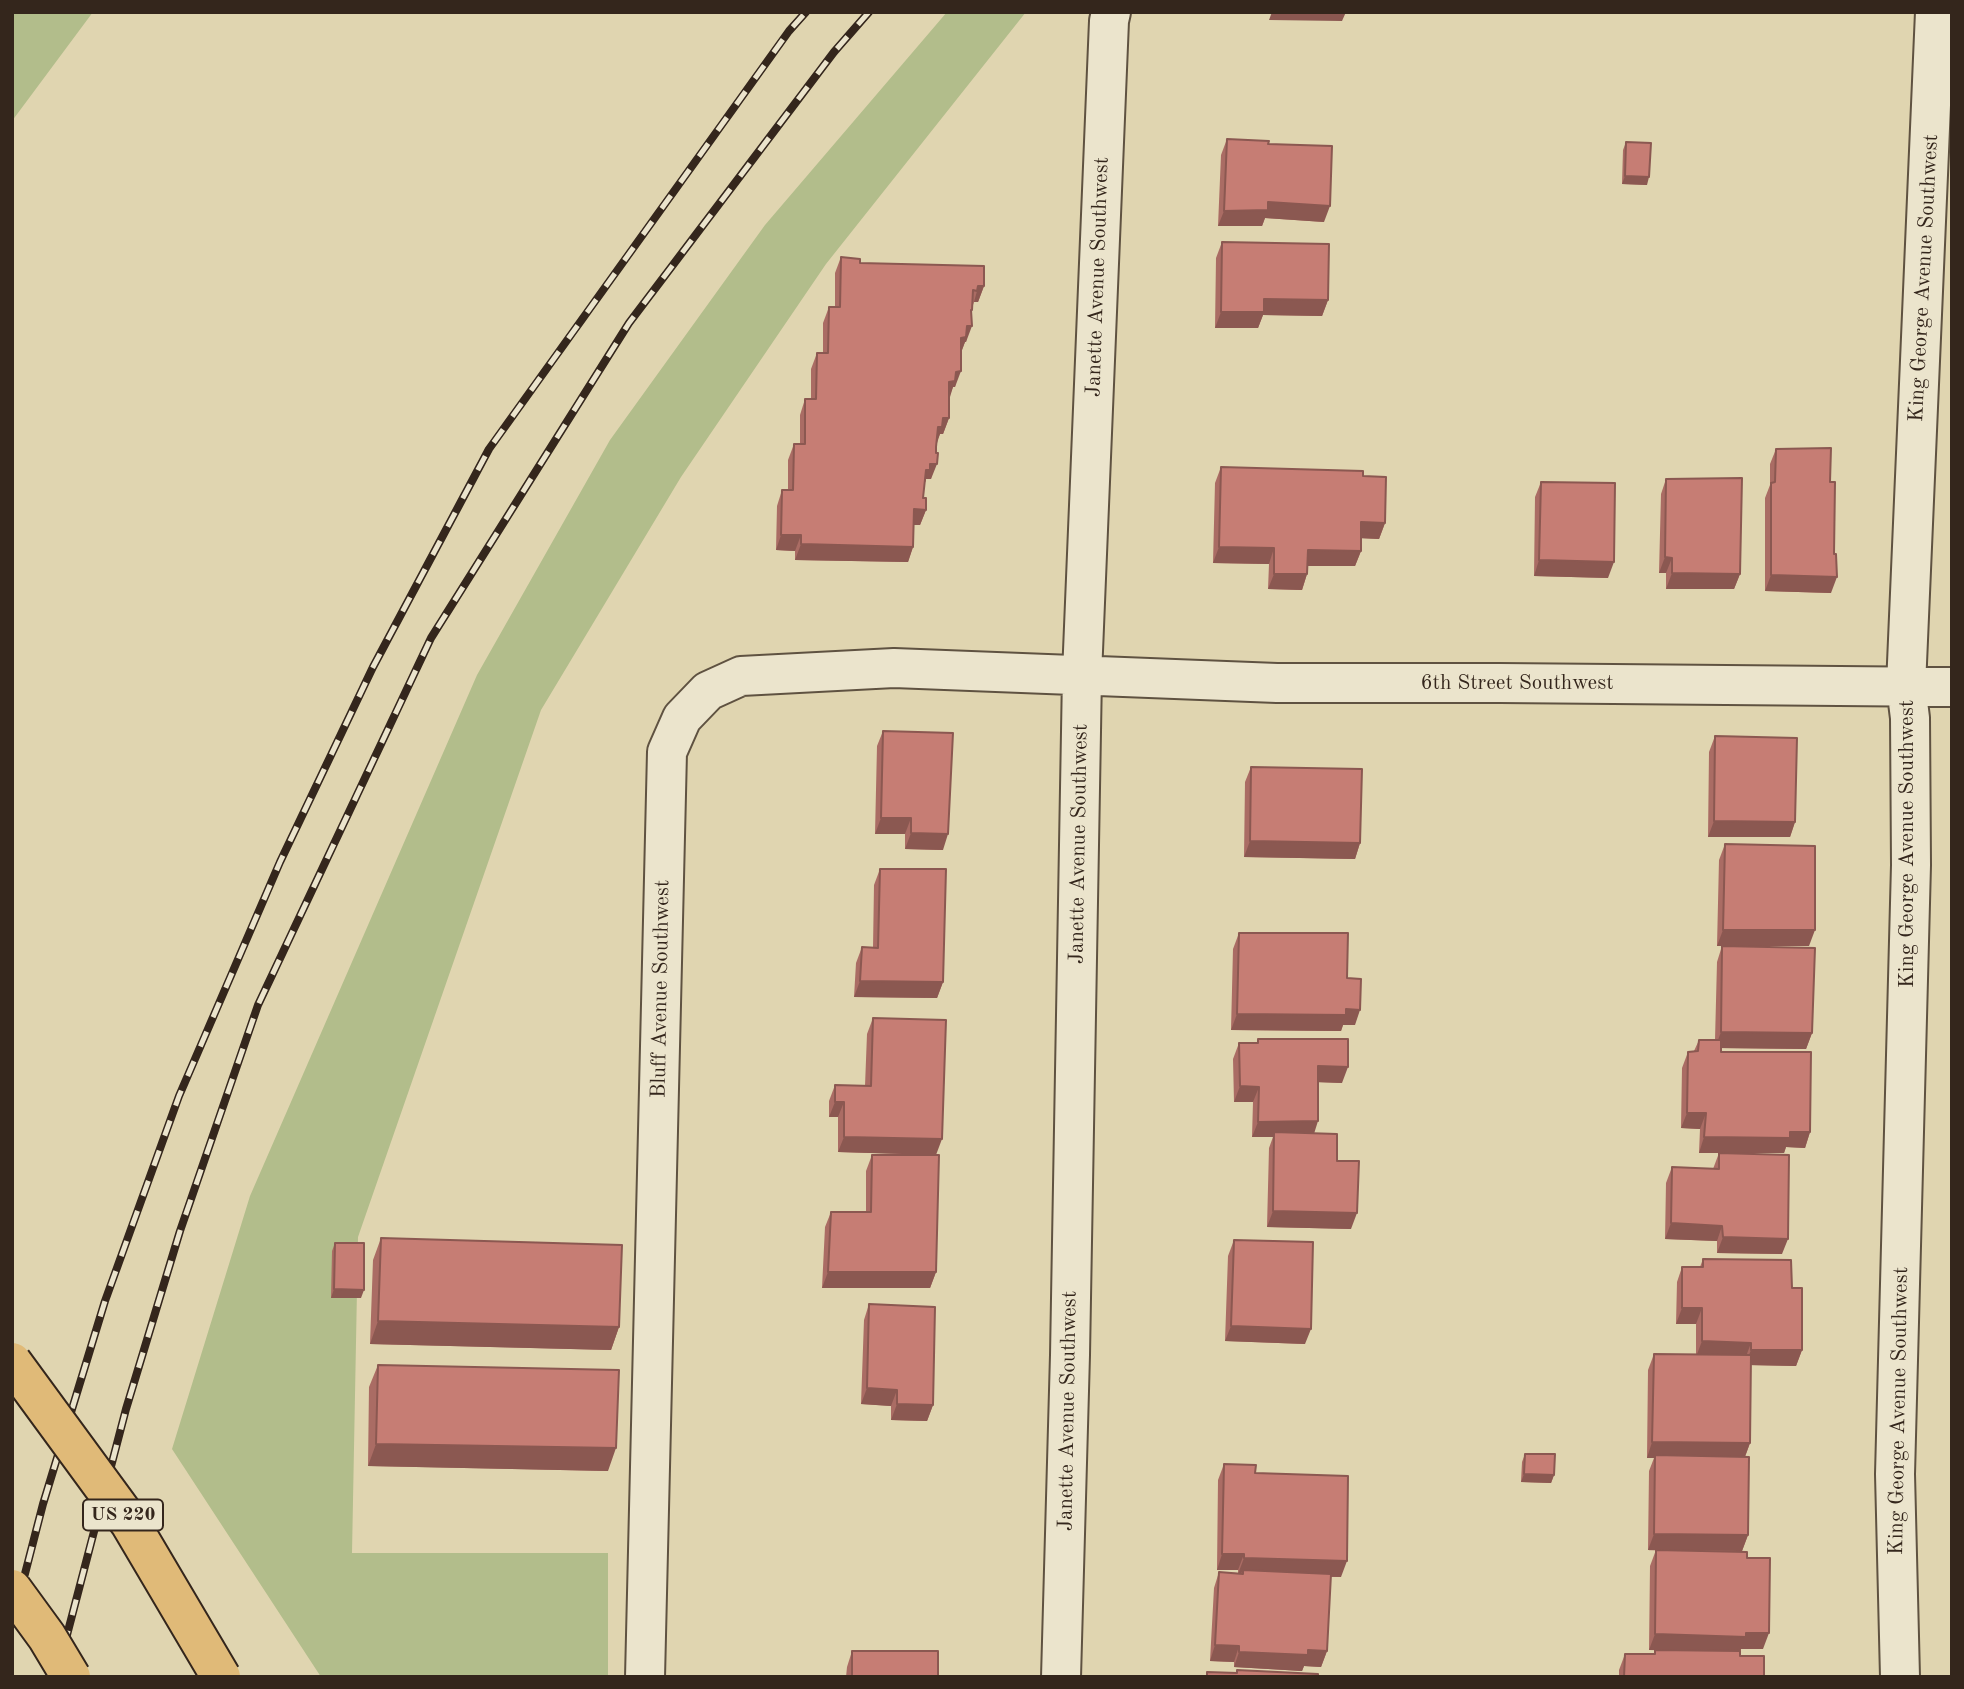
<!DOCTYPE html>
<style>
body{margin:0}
#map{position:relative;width:1964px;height:1689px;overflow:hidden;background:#e0d5b0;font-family:"Old Standard TT",serif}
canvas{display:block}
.frame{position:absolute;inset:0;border:14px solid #34261c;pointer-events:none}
</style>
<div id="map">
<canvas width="1964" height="1689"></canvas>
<div class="frame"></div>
</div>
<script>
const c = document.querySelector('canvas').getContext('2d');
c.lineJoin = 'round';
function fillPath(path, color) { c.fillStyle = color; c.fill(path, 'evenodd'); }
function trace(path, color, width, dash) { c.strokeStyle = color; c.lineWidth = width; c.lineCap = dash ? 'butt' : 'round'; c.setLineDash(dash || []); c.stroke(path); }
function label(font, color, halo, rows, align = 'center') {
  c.font = font + ' "Old Standard TT",serif'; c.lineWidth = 5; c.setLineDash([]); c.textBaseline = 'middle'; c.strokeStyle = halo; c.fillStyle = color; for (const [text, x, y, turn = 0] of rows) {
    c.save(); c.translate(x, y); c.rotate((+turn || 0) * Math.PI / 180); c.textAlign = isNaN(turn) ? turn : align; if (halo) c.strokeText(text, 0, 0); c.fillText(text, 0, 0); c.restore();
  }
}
fillPath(new Path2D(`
 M12,12H93L12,121Z
 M947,12H1026L826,264L681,477L541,710L358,1237L352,1553H608V1677H321L172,1449L250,1196L477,675L610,440L765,225Z`), '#b2bd8b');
const minor = new Path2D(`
 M645,1677L667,752L682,718L708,691L741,676L894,668L1277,683H1500L1952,687
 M1061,1677L1070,1355L1082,675L1109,21L1111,12
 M1900,1677L1895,1474L1911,865L1910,718L1906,686L1935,12`);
trace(minor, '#5f5241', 42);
trace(minor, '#ebe4cc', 38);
const rail = new Path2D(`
 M12,1624L43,1504L105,1301L179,1096L280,862L373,667L489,449L789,31L806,12
 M56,1677L126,1409L180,1231L258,1005L431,638L629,323L834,52L869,12`);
trace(rail, '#34261c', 8);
trace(rail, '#ebe4cc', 5, [16]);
const highwayBridge = new Path2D(`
 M12,1362L130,1523L221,1677
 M12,1589L47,1637L71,1677`);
trace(highwayBridge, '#34261c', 42, []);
trace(highwayBridge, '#e0ba78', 38);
fillPath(new Path2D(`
 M1227,139L1268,144L1324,222L1265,218L1262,226H1218L1221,155Z
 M1626,142L1647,185L1622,184L1623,150Z
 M1222,242L1328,300L1322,316L1263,315L1258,328H1215L1216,258Z
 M841,257L860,263L984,286L978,302H974L973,305L966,342H965L961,352L955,387H953L949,397V418L943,434H940L936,443L931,479H926L924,486L923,498L926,510L920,525H914L913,547L908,562L795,560V551L776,550L777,506L782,490H788V460L794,444H800V415L805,399H811V369L817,353H823V323L829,307H835V273Z
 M1776,449L1830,482L1831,593L1765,591V498L1770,485V464Z
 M1221,467L1363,476L1385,523L1379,539L1361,538V551L1355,566H1308L1307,574L1302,590L1268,589L1269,564L1213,563L1215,483Z
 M1666,479L1740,574L1734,589H1666V573H1659L1661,494Z
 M1541,482L1608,578L1534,576L1535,497Z
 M883,731L943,850L905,849V834H875L877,746Z
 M1715,736L1795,822L1790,837H1708L1709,752Z
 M1251,767L1360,843L1355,859L1244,857L1245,782Z
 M1725,844L1809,946H1731L1812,1033L1806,1049L1721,1048V1052L1810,1132L1805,1148L1786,1147L1784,1153H1699L1700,1129L1681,1128L1682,1068L1688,1052L1694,1051L1699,1040H1715L1717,962L1722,946H1717L1719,860Z
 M880,869L943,982L937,998L854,997L856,963L862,947L873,948L874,885Z
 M1239,933L1347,978L1355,1025H1343L1341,1031L1231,1030L1233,949Z
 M873,1018L936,1155L838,1152V1117H829V1101L835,1085L865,1086L867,1034Z
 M1258,1039L1342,1083L1318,1082L1314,1133L1337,1161L1351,1229L1267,1227L1269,1148L1273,1137H1252L1253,1102H1234L1233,1059L1239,1043H1257Z
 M1719,1153L1782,1254L1717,1253V1241L1665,1239L1666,1183L1672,1167L1713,1169Z
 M872,1155L936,1272L930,1288H822L825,1227L831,1212H866V1171Z
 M381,1238L619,1327L611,1350L370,1344L373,1260Z
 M1234,1240L1305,1344L1225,1341L1228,1256Z
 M335,1243L361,1298H331L332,1251Z
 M1703,1259L1792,1288L1802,1350L1796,1366L1751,1365L1750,1443L1745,1457L1748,1535L1742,1551L1648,1550L1649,1471L1654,1458H1647L1648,1370L1654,1354H1696V1324H1676L1677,1282L1682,1267H1700Z
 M869,1304L933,1405L927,1421L891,1420V1406L861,1404L864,1320Z
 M378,1365L608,1471L368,1466L369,1387Z
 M1525,1454L1554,1475L1551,1483L1521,1482L1522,1462Z
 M1224,1464L1255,1473L1341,1577H1331L1327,1651L1321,1667L1304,1666L1302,1671L1234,1667V1662L1210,1661L1214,1588L1219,1572L1238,1573V1570H1217L1218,1480Z
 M1656,1550L1747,1558L1763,1649H1741L1740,1656L1764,1677H1619V1670L1625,1654H1654L1655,1650H1649L1650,1566Z
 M852,1651L938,1677H846L847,1667Z`), '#aa6c64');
fillPath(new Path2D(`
 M1272,12H1346L1342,21L1269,20Z
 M1625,176L1649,177L1647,185L1622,184Z
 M1268,202L1330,206L1324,222L1265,218L1262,226H1218L1224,211Z
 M978,286H984L978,302H974L977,291Z
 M1264,299L1328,300L1322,316L1263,315L1258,328H1215L1221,312Z
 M971,310H972L967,326H972L966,342H965L961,353H955Z
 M961,371L955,387H953L950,397L943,398L949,382L956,372Z
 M943,418H949L943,434H940L937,443H932Z
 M930,464H937L931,479H926L924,486L926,470Z
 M914,509L926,510L920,525H908Z
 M1361,522L1385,523L1379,539L1356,538Z
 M781,535H801L795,551L776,550Z
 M801,544L913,547L908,562L795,560Z
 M1219,547L1274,548L1269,564L1213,563Z
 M1308,550L1361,551L1355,566H1302Z
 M1665,557L1672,558L1666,573H1659Z
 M1539,560L1614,562L1608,578L1534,576Z
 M1672,573L1740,574L1734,589H1666Z
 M1274,574H1307L1302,590L1268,589Z
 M1771,575L1837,577L1831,593L1765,591Z
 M881,818H911L905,834H875Z
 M1714,821L1795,822L1790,837H1708Z
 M911,833L948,834L943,850L905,849Z
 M1250,841L1360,843L1355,859L1244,857Z
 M1723,930H1815L1809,946H1717Z
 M860,981L943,982L937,998L854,997Z
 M1346,1009L1360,1010L1355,1025H1343L1341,1031L1231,1030L1237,1014Z
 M1721,1032L1812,1033L1806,1049L1715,1048Z
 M1318,1066L1348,1067L1342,1083L1313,1082Z
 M1240,1086L1259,1087L1253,1102H1234Z
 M835,1102H844L838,1117H829Z
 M1687,1113H1706L1700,1129L1681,1128Z
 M1318,1121L1313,1137L1274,1132L1273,1137H1252L1258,1122Z
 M1790,1132H1810L1805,1148L1786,1147L1784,1153H1699L1704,1137Z
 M844,1137L942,1139L936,1155L838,1152Z
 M1273,1211L1357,1213L1351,1229L1267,1227Z
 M1671,1223L1722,1226L1717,1241L1665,1239Z
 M1723,1237L1788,1239L1782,1254L1717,1253Z
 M828,1272H936L930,1288H822Z
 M334,1289L364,1290L361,1298H331Z
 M1682,1308H1702L1696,1324H1676Z
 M378,1321L619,1327L611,1350L370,1344Z
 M1231,1326L1311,1329L1305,1344L1225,1341Z
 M1702,1341L1751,1343L1745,1359L1696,1357Z
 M1751,1350H1802L1796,1366L1745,1365Z
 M867,1388L897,1390L891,1406L861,1404Z
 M897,1404L933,1405L927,1421L891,1420Z
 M1652,1442L1750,1443L1744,1459L1655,1455L1654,1458H1647Z
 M376,1444L616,1448L608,1471L368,1466Z
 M1524,1474L1554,1475L1551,1483L1521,1482Z
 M1654,1534L1748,1535L1742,1551L1648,1550Z
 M1222,1554H1244L1238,1570H1217Z
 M1244,1558L1347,1561L1341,1577L1242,1574L1243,1570L1241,1574H1238Z
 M1746,1633H1769L1763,1649H1741L1740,1652L1649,1650L1655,1634Z
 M1215,1645L1239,1646L1234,1662L1210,1661Z
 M1308,1650L1327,1651L1321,1667L1304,1666L1302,1671L1234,1667L1239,1652Z`), '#8b5851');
const building = new Path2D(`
 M1227,139L1269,141L1268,144L1332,146L1330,206L1268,202V210L1224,211Z
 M1626,142L1651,143L1649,177L1625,176Z
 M1222,242L1329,244L1328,300L1264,299V312H1221Z
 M841,257L860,259V263L984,266V286H978L977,291L973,290L972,310H971L972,326H967L966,337L961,338V371L956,372L955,381L949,382V418H943L942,427H938L936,447V453H938L937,464H930V470H926L923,498H926V510L914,509L913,547L801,544V535H781L782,490H793L794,444H805V399H816L817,353H828L829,307H840Z
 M1831,448L1830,482H1835L1834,554H1836L1837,577L1771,575V483L1775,482L1776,449Z
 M1221,467L1363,471V476L1386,477L1385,523L1361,522V551L1308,550L1307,574H1274V548L1219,547Z
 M1742,478L1740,574L1672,573V558L1665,557L1666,479Z
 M1541,482L1615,483L1614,562L1539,560Z
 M883,731L953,733L948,834L911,833V818H881Z
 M1715,736L1797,738L1795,822L1714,821Z
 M1251,767L1362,769L1360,843L1250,841Z
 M1725,844L1815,846V930H1723Z
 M880,869H946L943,982L860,981L862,947L878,948Z
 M1239,933H1348L1347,978L1361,979L1360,1010L1346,1009V1015L1237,1014Z
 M1722,946L1815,948L1812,1033L1721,1032Z
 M873,1018L946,1020L942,1139L844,1137V1102H835V1085L871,1086Z
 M1258,1039H1348V1067L1318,1066V1121L1258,1122L1259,1087L1240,1086L1239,1043H1258Z
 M1699,1040H1721V1052H1811L1810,1132H1790V1138L1704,1137L1706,1113H1687L1688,1052L1698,1051Z
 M1274,1132L1337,1134V1161H1359L1357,1213L1273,1211Z
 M1719,1153L1789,1155L1788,1239L1723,1237L1722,1226L1671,1223L1672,1167L1719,1169Z
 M872,1155H939L936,1272H828L831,1212H871Z
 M381,1238L622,1245L619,1327L378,1321Z
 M1234,1240L1313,1242L1311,1329L1231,1326Z
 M335,1243H364V1290L334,1289Z
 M1703,1259L1791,1260L1792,1288H1802V1350H1751V1343L1702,1341V1308H1682V1267H1703Z
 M869,1304L935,1307L933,1405L897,1404V1390L867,1388Z
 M1654,1354L1751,1355L1750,1443L1652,1442Z
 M378,1365L619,1370L616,1448L376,1444Z
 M1525,1454H1555L1554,1475L1524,1474Z
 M1655,1455L1749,1457L1748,1535L1654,1534Z
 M1224,1464L1256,1465L1255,1473L1348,1476L1347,1561L1244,1558V1554H1222Z
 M1656,1550L1747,1552V1558H1770L1769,1633H1746V1637L1655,1634Z
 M1243,1570L1331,1574L1327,1651L1308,1650V1655L1239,1652V1646L1215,1645L1219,1572L1243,1574Z
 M1655,1650L1740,1651V1656H1764V1677H1624L1625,1654H1655Z
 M852,1651H938V1677H852Z
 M1237,1670L1318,1674V1677H1207V1672L1237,1673Z`);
fillPath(building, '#c67d74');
trace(building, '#8b5851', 2);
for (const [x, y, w] of [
 [123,1515,80]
]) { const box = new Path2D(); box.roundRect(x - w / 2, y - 15.5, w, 31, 5); c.fillStyle = '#ebe4cc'; c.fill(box); trace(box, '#34261c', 2); }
label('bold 19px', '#34261c', null, [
 ["US 220",123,1515]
]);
label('21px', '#34261c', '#ebe4cc', [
 ["Janette Avenue Southwest",1098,277,-88],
 ["King George Avenue Southwest",1924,278,-87],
 ["6th Street Southwest",1517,683],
 ["Janette Avenue Southwest",1079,844,-89],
 ["King George Avenue Southwest",1907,844,-90],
 ["Bluff Avenue Southwest",661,989,-89],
 ["Janette Avenue Southwest",1068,1411,-89],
 ["King George Avenue Southwest",1899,1411,-89]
]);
</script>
